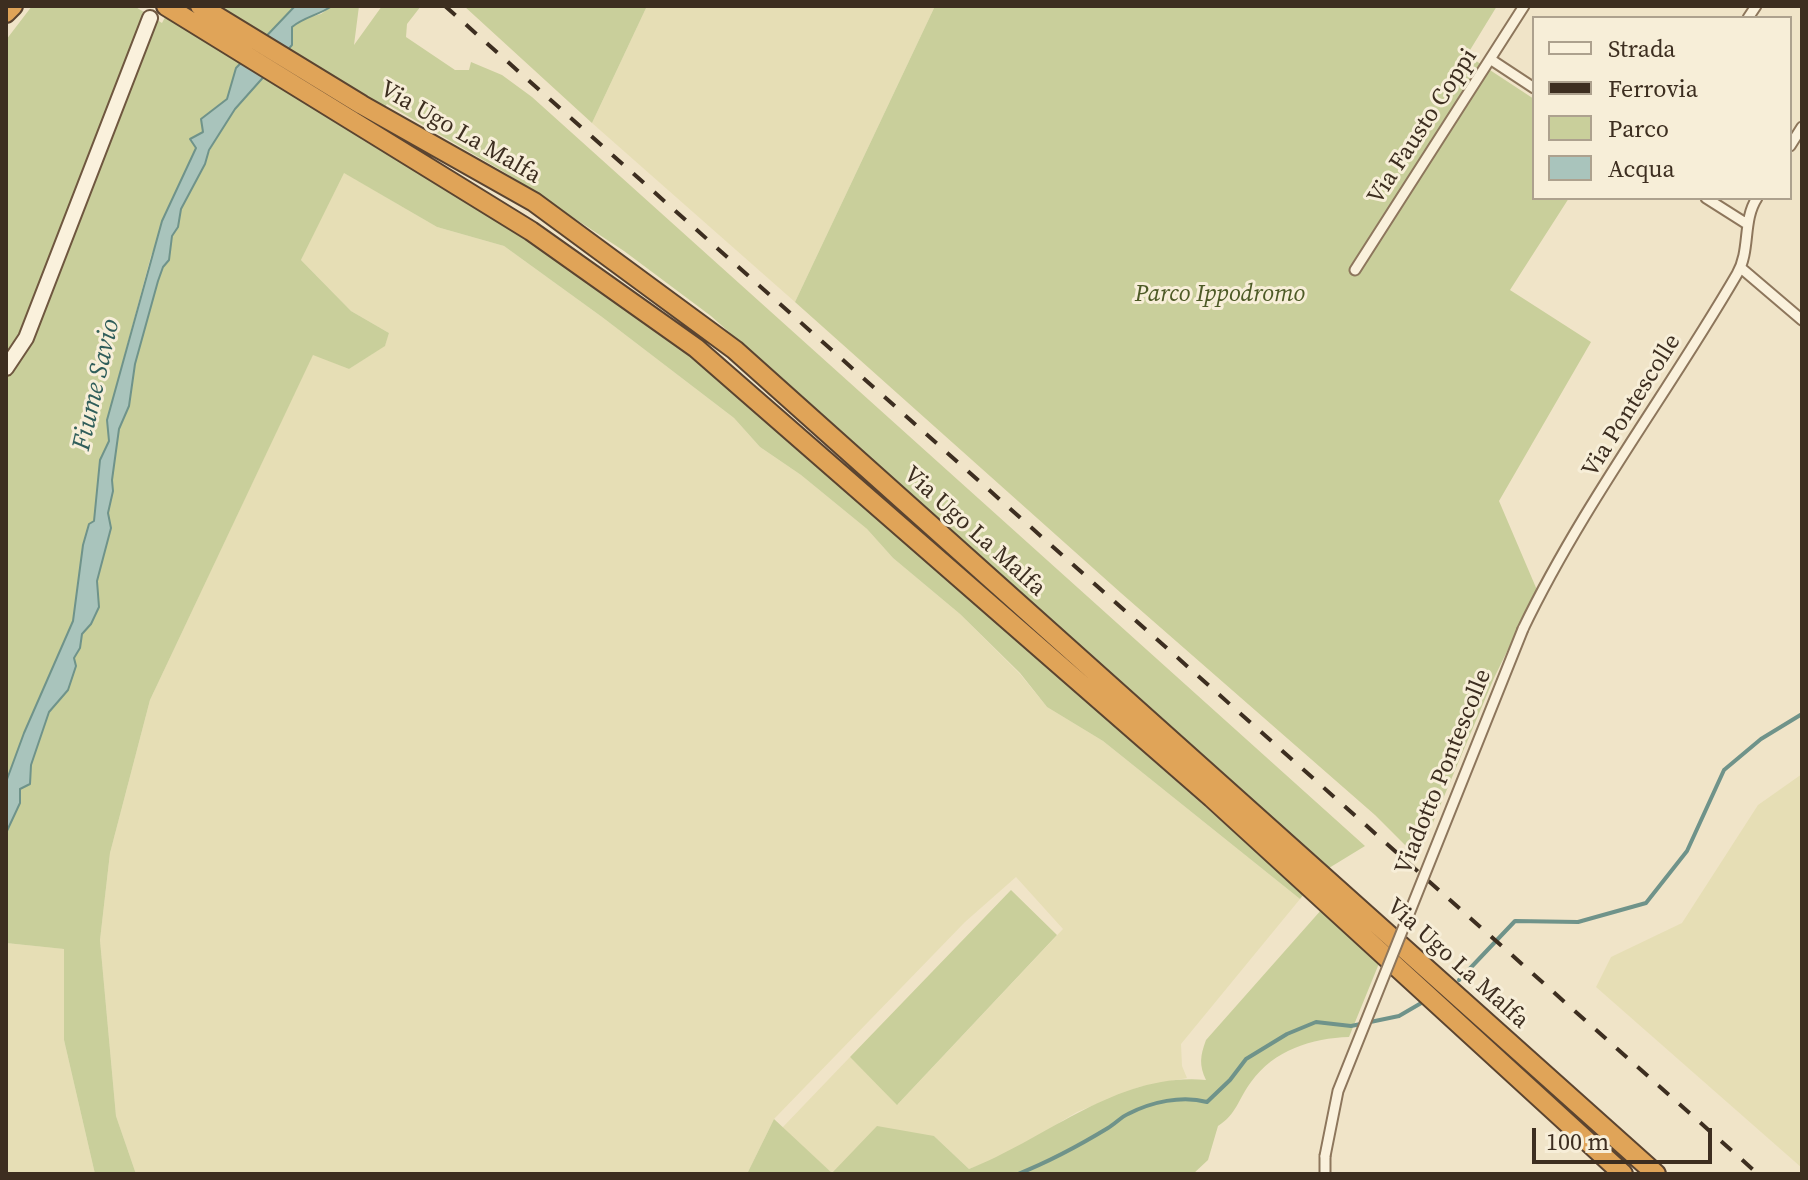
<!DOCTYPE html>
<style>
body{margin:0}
#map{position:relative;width:1808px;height:1180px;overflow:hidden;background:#f0e4c8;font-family:"Source Serif 4",serif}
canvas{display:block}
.frame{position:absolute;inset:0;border:8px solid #3d2e20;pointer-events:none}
.legend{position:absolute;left:1532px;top:16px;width:260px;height:184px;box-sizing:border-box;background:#f7eed8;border:2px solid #ada18e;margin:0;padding:10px 14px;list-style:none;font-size:24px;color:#3d2e20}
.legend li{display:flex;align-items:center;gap:16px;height:40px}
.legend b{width:40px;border:2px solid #ada18e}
.scale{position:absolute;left:1532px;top:1128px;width:180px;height:36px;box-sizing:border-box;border:4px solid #3d2e20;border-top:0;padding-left:10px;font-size:24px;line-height:28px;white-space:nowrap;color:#3d2e20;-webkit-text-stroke:6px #f7eed8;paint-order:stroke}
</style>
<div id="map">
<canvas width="1808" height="1180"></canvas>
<div class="frame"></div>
<ul class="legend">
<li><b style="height:10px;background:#faf1dc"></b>Strada</li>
<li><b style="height:10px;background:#3d2e20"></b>Ferrovia</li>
<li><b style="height:22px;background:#c9cf9b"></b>Parco</li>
<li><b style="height:22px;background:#a9c4bc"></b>Acqua</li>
</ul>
<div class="scale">100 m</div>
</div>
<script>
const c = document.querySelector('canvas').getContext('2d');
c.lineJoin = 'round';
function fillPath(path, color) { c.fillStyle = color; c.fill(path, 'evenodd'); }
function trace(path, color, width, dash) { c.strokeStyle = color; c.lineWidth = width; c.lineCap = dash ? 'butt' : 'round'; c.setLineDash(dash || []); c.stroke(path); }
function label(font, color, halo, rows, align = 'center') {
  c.font = font + ' "Source Serif 4",serif'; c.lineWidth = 6; c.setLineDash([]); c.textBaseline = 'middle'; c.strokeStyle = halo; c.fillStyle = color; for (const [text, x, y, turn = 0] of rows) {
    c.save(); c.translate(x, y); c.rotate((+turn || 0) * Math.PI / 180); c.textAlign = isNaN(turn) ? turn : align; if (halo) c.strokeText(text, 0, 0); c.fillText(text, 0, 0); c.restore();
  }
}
fillPath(new Path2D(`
 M647,6H935L795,302L592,123Z
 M343,172L437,227L504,246L602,317L734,418L760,447L801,475L867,529L893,558L960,614L1020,674L1047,707L1103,741L1300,899L1181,1044L1182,1066L1187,1078L1139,1087L1077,1112L1004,1156L969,1169L934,1136L832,1173L782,1128L850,1057L898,1104L1063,929L1016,877L965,922L774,1119L747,1174H136L116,1116L100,940L110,853L150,700L313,354L349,369L385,345L389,333L351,311L301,260Z
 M1802,774V1168L1596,987L1611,957L1682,923L1758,805Z
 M6,943L65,949L64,1040L95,1174H6Z`), '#e6deb5');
fillPath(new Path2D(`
 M32,6H134L162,23L171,6H295L236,68L227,99L201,119L203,132L151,256L107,420L109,441L100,460L94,521L83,545L73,621L24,733L6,782V40Z
 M332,6H359L354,45L382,6H421L407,24L406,37L455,70H469L471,62L502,75L532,97L1365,846L1329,868L711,316L624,251L504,172L387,104L361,139L516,230L688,350L1304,894L1300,899L1103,741L1047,707L1020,673L960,614L893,558L867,529L801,475L760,447L734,418L602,317L504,246L437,227L344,173L301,260L351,311L389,333L385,346L349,369L313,355L150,700L110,853L100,940L116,1116L136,1174H95L64,1040V949L6,943V833L20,789L30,784L31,765L49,712L68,690L76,666L74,658L80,648L82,634L91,624L99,607L97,581L111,528L107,513L113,491L112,480L119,429L129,405L135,364L158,281L163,267L169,260L172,236L178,227L181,209L215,140L235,109L257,84L292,27L302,19L321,14Z
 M464,6H647L592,123Z
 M935,6H1497L1467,55L1534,99V198H1569L1510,290L1591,342L1499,501L1537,590L1494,678L1418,858L1375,815L1121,593L795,302Z
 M1011,890L1057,935L897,1105L850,1057Z
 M1322,909L1380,961L1349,1037C1312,1038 1274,1050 1251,1082C1239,1098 1236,1115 1218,1126L1208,1160L1193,1174H747L774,1119L832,1173L877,1126L934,1136L969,1169C1047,1139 1117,1072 1206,1080C1199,1065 1200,1056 1206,1040Z`), '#c9cf9b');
const water = new Path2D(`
 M295,6H332C319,15 304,17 292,27V45L235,109L209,150L205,164L181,209L178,227L172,236L169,260L163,267L158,281L135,364L129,406L119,429L112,480L113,491L108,513L111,528L97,581L99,607L91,624L82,634L80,648L74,658L76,666L68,690L49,712L31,765L30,784L20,789V803L6,833V782L24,733L73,621L83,545L89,524L94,521L100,460L109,441L107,420L162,221L196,148L190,139L203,132L201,119L227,99L236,68Z`);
fillPath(water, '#a9c4bc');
trace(water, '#6f938a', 2);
trace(new Path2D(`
 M1459,980L1515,921L1578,922L1646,903L1687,851L1724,770L1761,739L1802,714
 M1018,1174C1048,1162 1080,1145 1108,1128C1115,1124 1121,1117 1128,1114C1151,1102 1182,1095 1207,1102L1230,1080L1246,1059L1287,1034L1316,1022L1351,1026L1399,1016L1423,1002`), '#6f938a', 4);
const street = new Path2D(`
 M1748,18L1756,6
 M1490,59L1534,88
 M1790,146L1802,127
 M1706,198L1747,224
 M1741,268L1802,320
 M1355,270L1524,6
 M1523,629C1583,504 1668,393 1737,274C1751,250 1742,221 1757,198
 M1325,1174V1156`);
const secondary = new Path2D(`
 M6,368L26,338L150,18`);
const highway = new Path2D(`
 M166,6L531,231L696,348L1212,798L1623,1174
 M200,6L362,105L534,202L735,350L1656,1174
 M6,13L13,6`);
trace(street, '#8d765c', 13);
trace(secondary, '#6f573f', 18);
trace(highway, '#5b4430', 22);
trace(street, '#faf1dc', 9);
trace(secondary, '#faf1dc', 14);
trace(highway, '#e0a458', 18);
trace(new Path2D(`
 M445,6L1758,1174`), '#3d2e20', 4, [14, 14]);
const streetBridge = new Path2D(`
 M1325,1156L1338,1091L1523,629`);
trace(streetBridge, '#8d765c', 13, []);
trace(streetBridge, '#faf1dc', 9);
label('24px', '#3d2e20', '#f7eed8', [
 ["Via Fausto Coppi",1423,127,-57],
 ["Via Ugo La Malfa",460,133,30],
 ["Via Pontescolle",1632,406,-58],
 ["Via Ugo La Malfa",974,532,42],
 ["Viadotto Pontescolle",1444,772,-68],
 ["Via Ugo La Malfa",1457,964,42]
]);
label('italic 24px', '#4d5a26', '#f7eed8', [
 ["Parco Ippodromo",1220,295]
]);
label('italic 26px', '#2f5d5a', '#f7eed8', [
 ["Fiume Savio",97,385,-77]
]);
</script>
